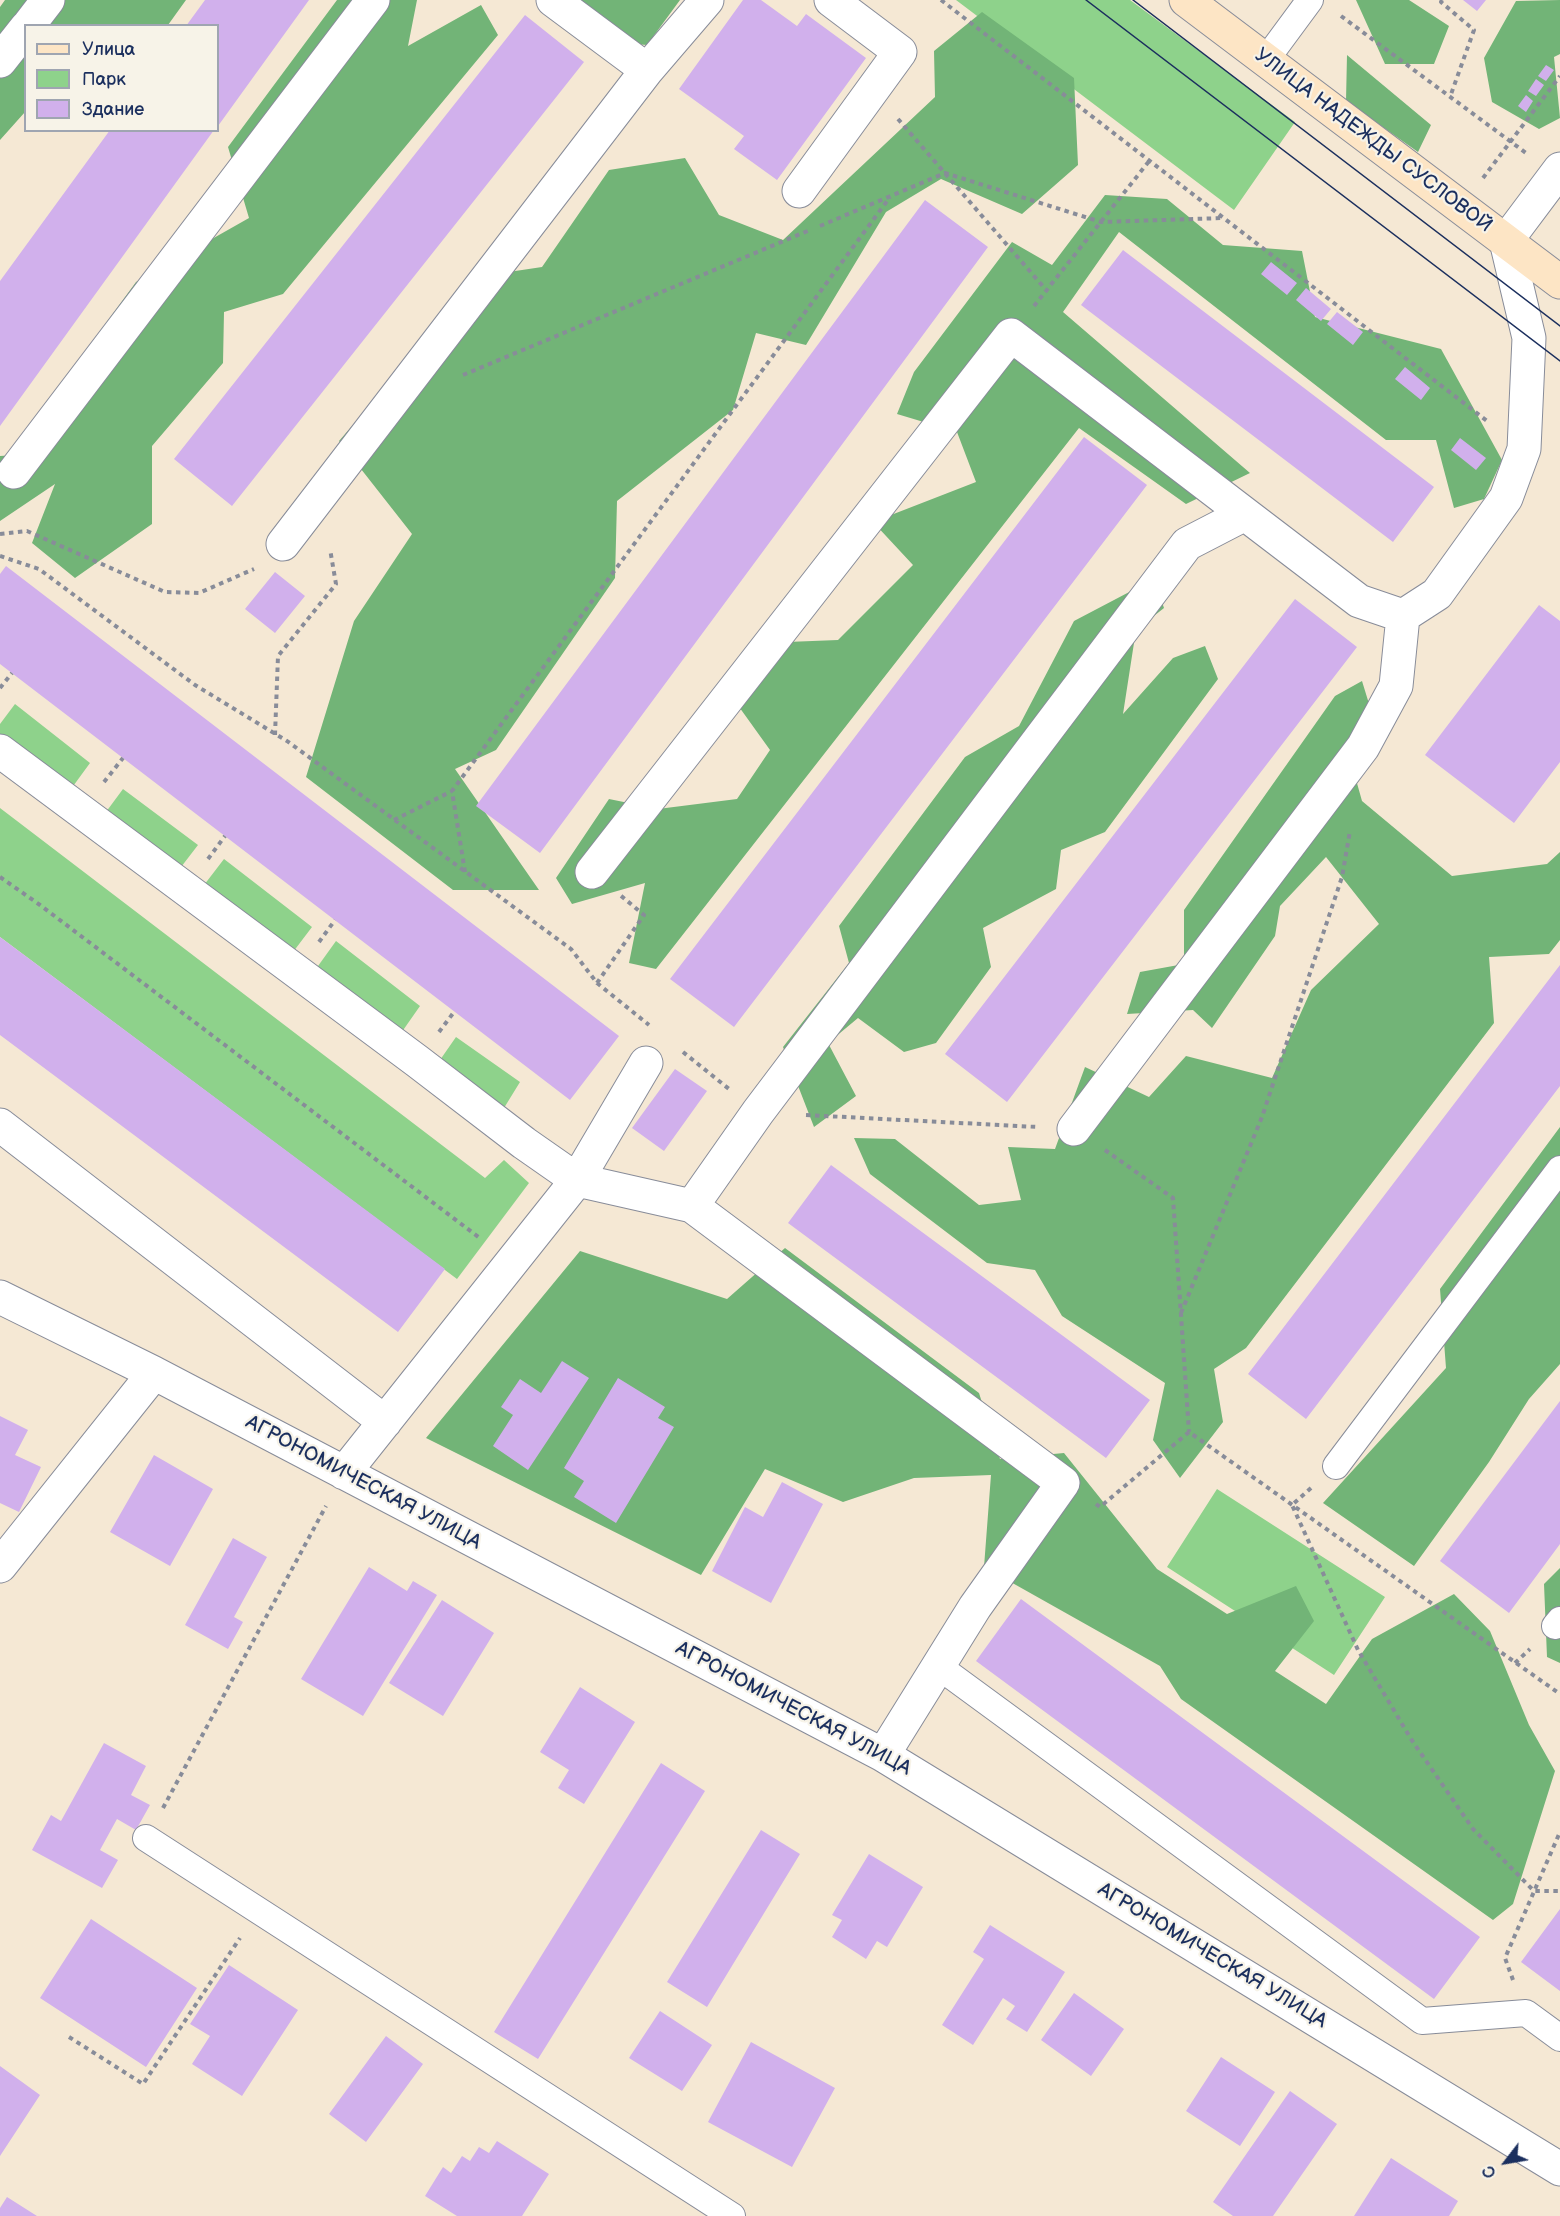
<!DOCTYPE html>
<meta charset="utf-8">
<style>
body{margin:0}
#map{position:relative;width:1560px;height:2216px;overflow:hidden;background:#f5e8d4;font-family:"Balsamiq Sans",sans-serif}
canvas{display:block}
.legend{position:absolute;left:24px;top:24px;width:195px;height:108px;box-sizing:border-box;background:#f7f3e8;border:2px solid #9fa5b1;margin:0;padding:8px 10px;list-style:none;font-size:18px;color:#1b2f5e}
.legend li{display:flex;align-items:center;gap:12px;height:30px}
.legend b{width:30px;border:2px solid #9fa5b1}
.north{position:absolute;left:1476px;top:2132px;width:60px;height:60px;-webkit-text-stroke:4px #f7f3e8;paint-order:stroke;rotate:239deg;font-size:16px;font-weight:700;line-height:24px;text-align:center;color:#1b2f5e}
.north::after{content:'';display:block;margin:auto;width:21px;height:27px;background:#1b2f5e;clip-path:polygon(50% 0,100% 100%,50% 72%,0 100%)}
</style>
<div id="map">
<canvas width="1560" height="2216"></canvas>
<ul class="legend">
<li><b style="height:8px;background:#fde5c5"></b>Улица</li>
<li><b style="height:16px;background:#8ed28b"></b>Парк</li>
<li><b style="height:16px;background:#d1b0ec"></b>Здание</li>
</ul>
<div class="north">С</div>
</div>
<script>
const c = document.querySelector('canvas').getContext('2d');
c.lineJoin = 'round';
function fillPath(path, color) { c.fillStyle = color; c.fill(path, 'evenodd'); }
function trace(path, color, width, dash) { c.strokeStyle = color; c.lineWidth = width; c.lineCap = dash ? 'butt' : 'round'; c.setLineDash(dash || []); c.stroke(path); }
function label(font, color, halo, rows, align = 'center') {
  c.font = font + ' "Balsamiq Sans",sans-serif'; c.lineWidth = 4.5; c.setLineDash([]); c.textBaseline = 'middle'; c.strokeStyle = halo; c.fillStyle = color; for (const [text, x, y, turn = 0] of rows) {
    c.save(); c.translate(x, y); c.rotate((+turn || 0) * Math.PI / 180); c.textAlign = isNaN(turn) ? turn : align; if (halo) c.strokeText(text, 0, 0); c.fillText(text, 0, 0); c.restore();
  }
}
fillPath(new Path2D(`
 M956,0H1130L1295,122L1234,210Z
 M15,704L90,763L71,789L0,736V724Z
 M123,789L198,845L178,871L103,816Z
 M0,808L485,1178L504,1160L529,1183L457,1279L0,937Z
 M224,859L312,927L290,956L201,889Z
 M336,941L420,1006L399,1036L313,973Z
 M456,1037L520,1082L504,1108L440,1060Z
 M1217,1489L1385,1597L1334,1675L1167,1567Z`), '#8ed28b');
fillPath(new Path2D(`
 M5,0H186L168,25L26,26L25,112L0,140V7Z
 M337,0H417L408,46L481,5L498,35L283,294L224,312L223,363L152,446V524L75,578L32,543L55,484L0,521V456L48,453L47,404L136,282L249,218L228,147Z
 M546,0H680L647,45L584,40Z
 M1356,0H1409L1449,26L1434,64H1385Z
 M1560,0V54L1554,57L1560,118L1539,129L1492,102L1484,58L1516,1Z
 M982,12L1074,78L1078,165L1022,214L941,179L886,212L806,345L756,333L733,410L617,501L615,578L496,750L455,769L539,890H453L306,777L354,621L412,534L339,441L482,276L542,267L609,170L685,158L719,215L783,240L935,97L934,51Z
 M1347,55L1431,125L1418,152L1346,101Z
 M1105,195L1167,199L1223,245L1302,251L1315,317L1441,349L1502,460L1484,499L1454,508L1436,440H1386L1119,232L1063,312L1250,473L1186,504L1079,428L656,969L629,963L645,883L572,904L556,878L609,799L658,809L737,799L770,750L737,704L787,642L838,640L913,565L873,522L976,482L957,432L897,414L914,372L1012,242L1052,265Z
 M1154,579L1164,608L1136,630L1123,714L1173,658L1205,646L1218,679L1105,832L1061,850L1056,889L983,928L991,967L936,1043L904,1052L858,1018L828,1043L856,1096L814,1127L783,1047L849,963L839,926L965,757L1019,726L1074,621Z
 M1362,681L1370,707L1346,744L1362,801L1452,876L1547,864L1560,852V940L1549,954L1489,957L1494,1023L1246,1348L1214,1369L1223,1422L1180,1478L1153,1440L1165,1383L1062,1316L1035,1270L987,1263L870,1174L854,1138L895,1139L979,1205L1021,1200L1008,1147L1055,1149L1085,1067L1149,1097L1186,1056L1272,1078L1311,990L1379,924L1326,857L1280,906L1275,936L1212,1028L1193,1010L1127,1014L1140,972L1184,964V910L1335,696Z
 M1560,1127V1364L1529,1399L1489,1462L1414,1566L1323,1503L1446,1368L1440,1289Z
 M785,1248L979,1393L1000,1459L1064,1453L1157,1569L1227,1614L1296,1586L1314,1621L1275,1671L1326,1704L1372,1639L1454,1594L1490,1631L1529,1725L1555,1771L1513,1904L1493,1920L1181,1699L1160,1666L984,1567L991,1475L914,1478L843,1502L765,1469L701,1575L426,1438L580,1251L727,1299Z
 M1560,1568V1663L1547,1657L1544,1584Z`), '#72b477');
fillPath(new Path2D(`
 M205,0H309L218,126V26H186Z
 M743,0H761L797,26L806,14L866,58L777,180L734,149L744,136L679,89Z
 M1463,0H1486L1477,11Z
 M525,15L584,62L232,506L174,459Z
 M1546,65L1554,70L1546,81L1538,76Z
 M1536,79L1544,85L1536,96L1528,91Z
 M1526,95L1533,101L1526,112L1518,106Z
 M110,130H214L0,426V281Z
 M925,200L988,247L540,853L476,806Z
 M1123,250L1434,487L1393,542L1081,305Z
 M1271,262L1297,283L1287,295L1261,274Z
 M1306,288L1331,309L1321,321L1296,300Z
 M1337,312L1363,332L1353,345L1327,324Z
 M1405,367L1430,388L1421,400L1395,379Z
 M1084,437L1147,485L734,1027L670,979Z
 M1460,438L1486,458L1476,470L1451,450Z
 M6,566L619,1036L570,1100L0,664V574Z
 M275,572L305,596L275,633L245,609Z
 M1295,599L1357,647L1007,1102L945,1054Z
 M1539,605L1560,621V762L1514,823L1425,755Z
 M0,937L445,1269L398,1332L0,1035Z
 M1560,965V1086L1306,1419L1248,1374Z
 M675,1069L707,1091L664,1151L632,1128Z
 M831,1165L1150,1400L1106,1458L788,1223Z
 M562,1361L589,1378L528,1470L493,1446L513,1415L501,1407L520,1379L541,1393Z
 M618,1378L665,1407L658,1418L674,1427L616,1523L574,1497L584,1481L564,1468Z
 M1560,1401V1544L1509,1613L1440,1561Z
 M0,1416L28,1430L15,1455L41,1467L19,1512L0,1503Z
 M154,1455L213,1489L170,1566L110,1532Z
 M782,1482L823,1504L771,1603L712,1571L745,1507L763,1517Z
 M233,1538L267,1557L234,1617L243,1622L228,1649L185,1625Z
 M369,1567L407,1591L413,1581L437,1595L363,1716L301,1679Z
 M1021,1599L1480,1937L1434,1999L976,1661Z
 M442,1600L494,1633L443,1716L389,1683Z
 M580,1687L635,1722L584,1804L558,1788L569,1770L540,1752Z
 M104,1743L146,1766L131,1795L150,1805L136,1830L117,1819L100,1850L118,1860L102,1888L32,1850L51,1815L61,1821Z
 M661,1763L705,1791L538,2059L494,2032Z
 M761,1830L800,1854L707,2007L667,1982Z
 M869,1854L923,1887L887,1947L877,1941L866,1959L832,1937L842,1920L832,1915Z
 M1560,1909V1991L1521,1962Z
 M91,1919L197,1988L146,2067L40,1998Z
 M990,1925L1065,1972L1027,2032L1006,2019L1015,2006L1003,1998L973,2045L942,2025L984,1959L973,1952Z
 M229,1965L298,2010L242,2096L192,2064L210,2036L190,2024Z
 M1074,1993L1124,2029L1091,2076L1041,2040Z
 M660,2011L712,2045L682,2091L629,2058Z
 M386,2036L423,2064L366,2142L329,2114Z
 M751,2042L835,2088L792,2167L708,2122Z
 M1221,2057L1275,2092L1240,2146L1186,2111Z
 M0,2066L40,2095L0,2156Z
 M1290,2091L1337,2124L1273,2216H1233L1213,2202Z
 M497,2141L549,2174L522,2216H457L425,2196L443,2167L451,2173L462,2156L470,2161L479,2147L489,2153Z
 M1391,2158L1458,2201L1449,2216H1354Z
 M7,2197L37,2216H0V2208Z`), '#d1b0ec');
const lane = new Path2D(`
 M1265,61L1310,0
 M1336,1466L1560,1169
 M1555,1626L1560,1620
 M938,1666L1422,2021L1526,2013L1560,2038
 M146,1838L732,2216`);
const street = new Path2D(`
 M553,0L647,70
 M28,26L48,0
 M0,61L26,28
 M799,191L900,52L831,0
 M14,472L373,0
 M283,544L647,70L707,0
 M1403,616L1437,594L1506,498L1524,449L1529,338L1506,241L1560,169
 M0,751L417,1061L524,1143L577,1180L646,1063
 M592,872L1011,335L1245,514
 M0,1125L385,1422
 M1074,1129L1363,747L1396,686L1403,616
 M692,1206L758,1112L1187,544L1245,514L1359,601L1403,616
 M0,1297L154,1373L883,1755L1560,2169
 M344,1473L577,1180L692,1206L1063,1483L975,1607L883,1755
 M0,1566L154,1373`);
const secondary = new Path2D(`
 M1186,0L1560,282`);
trace(lane, '#888c99', 28);
trace(street, '#888c99', 35);
trace(secondary, '#888c99', 35);
trace(new Path2D(`
 M941,0L1487,421
 M1442,0L1441,2L1474,30L1450,97
 M1341,16L1526,153
 M898,119L1047,291
 M1483,178L1560,76
 M820,226L945,173L1101,222L1224,218
 M1034,306L1150,160
 M463,375L810,230
 M0,534L27,531L165,592L199,593L254,569
 M0,556L39,569L195,685L287,741L571,949L597,983L649,1025
 M0,688L12,673
 M275,735L278,656L336,584L330,549
 M104,782L123,758
 M394,820L452,791
 M208,859L225,836
 M465,872L452,791L890,197
 M0,877L40,905L481,1239
 M319,942L335,920
 M597,983L644,915L620,895
 M439,1032L454,1012
 M683,1052L729,1089
 M806,1115L1038,1127
 M1105,1150L1173,1198L1189,1432
 M1181,1313L1262,1117L1342,877L1350,831
 M1311,1488L1292,1505L1358,1650L1411,1739L1473,1829L1534,1891H1560
 M1096,1504L1100,1507L1189,1432L1560,1694
 M1515,1663L1530,1649
 M163,1808L326,1506
 M1513,1980L1505,1958L1560,1832
 M69,2037L143,2084L240,1938`), '#888c99', 4, [4.5, 4.5]);
trace(lane, '#fff', 26);
trace(street, '#fff', 33);
trace(secondary, '#fde5c5', 33);
trace(new Path2D(`
 M1086,0L1560,361
 M1133,0L1560,326`), '#1b2f5e', 1.5);
label('20px', '#1b2f5e', '#f7f3e8', [
 ["УЛИЦА НАДЕЖДЫ СУСЛОВОЙ",1373,141,37],
 ["АГРОНОМИЧЕСКАЯ УЛИЦА",363,1483,28],
 ["АГРОНОМИЧЕСКАЯ УЛИЦА",793,1709,28],
 ["АГРОНОМИЧЕСКАЯ УЛИЦА",1212,1956,31]
]);
</script>
